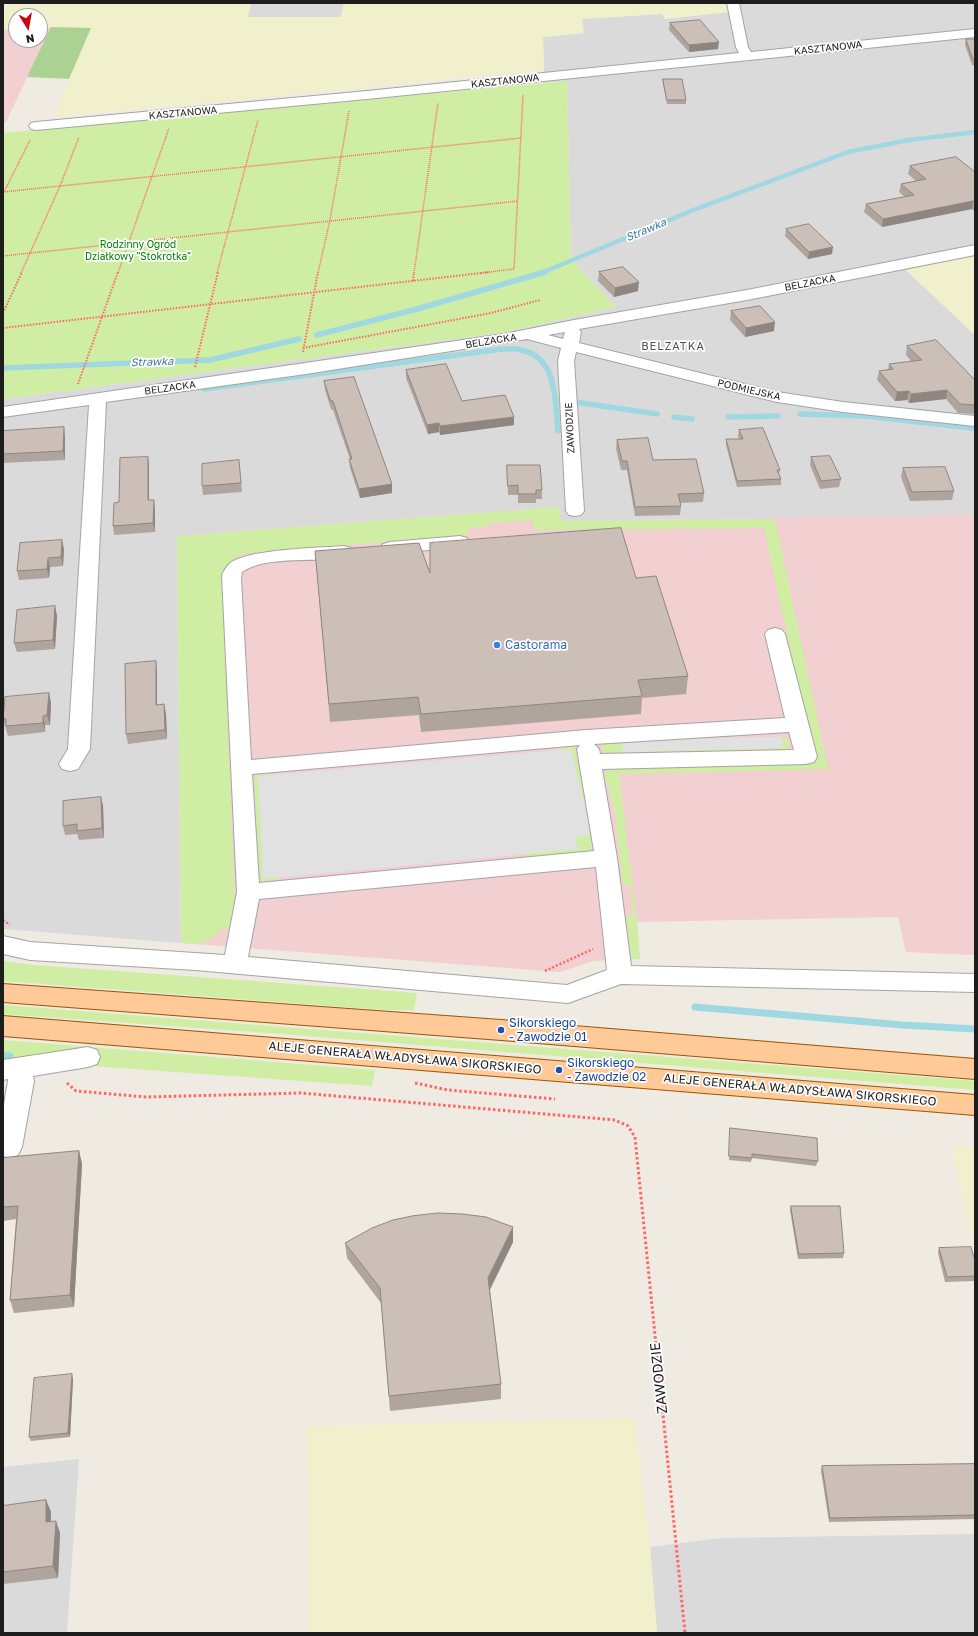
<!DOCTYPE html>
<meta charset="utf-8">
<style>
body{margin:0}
#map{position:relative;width:978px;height:1636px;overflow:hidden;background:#efeae2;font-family:"Golos Text",sans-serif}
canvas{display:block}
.frame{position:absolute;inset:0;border:4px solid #1d1d1d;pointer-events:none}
.north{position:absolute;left:8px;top:8px;width:40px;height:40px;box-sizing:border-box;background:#fff;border:1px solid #a5a5a5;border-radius:50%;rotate:169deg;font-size:11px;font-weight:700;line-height:16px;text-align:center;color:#1d1d1d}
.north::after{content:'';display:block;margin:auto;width:14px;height:18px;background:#cb0011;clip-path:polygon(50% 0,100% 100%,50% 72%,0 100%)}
</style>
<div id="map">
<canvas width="978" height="1636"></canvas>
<div class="frame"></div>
<div class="north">N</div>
</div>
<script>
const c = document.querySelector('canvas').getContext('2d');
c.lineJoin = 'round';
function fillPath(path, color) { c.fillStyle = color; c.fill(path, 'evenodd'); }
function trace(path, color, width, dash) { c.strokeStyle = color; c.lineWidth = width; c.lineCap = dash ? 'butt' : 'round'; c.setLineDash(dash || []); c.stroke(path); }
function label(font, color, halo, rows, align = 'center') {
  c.font = font + ' "Golos Text",sans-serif'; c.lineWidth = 3.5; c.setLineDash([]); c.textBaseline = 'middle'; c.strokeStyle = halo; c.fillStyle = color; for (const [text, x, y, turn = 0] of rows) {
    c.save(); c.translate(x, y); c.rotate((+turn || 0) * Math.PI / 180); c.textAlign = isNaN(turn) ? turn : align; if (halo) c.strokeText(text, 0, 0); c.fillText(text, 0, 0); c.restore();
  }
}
fillPath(new Path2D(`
 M251,3H344L341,17H247Z
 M727,3H975V256L906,270L975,335V515L560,521L558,507L177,536L181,943L3,929V399L506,332L616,307L571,260L567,81L543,83L544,70L543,37L583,33L581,19L662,14L665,19L728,12Z
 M79,1459L67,1633H3V1467Z
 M975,1534V1633H657L650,1547L721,1538Z`), '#dbdada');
fillPath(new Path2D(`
 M51,27L6,122H3V30L16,29V40H40V28Z
 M559,507L561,521L975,515V955L906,952L898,917L637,922L640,959L593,961L560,972L181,943L177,536Z`), '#f2d0d1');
fillPath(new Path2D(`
 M3,3H251L248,17H341L344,3H727L728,12L665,19L662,14L582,19L584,33L543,37L544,70L54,117L90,28H40V16H16V29L3,30Z
 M975,256V335L906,270Z
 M951,1146L975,1148V1251L952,1153Z
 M635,1418L650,1547L657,1633H308L307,1426Z`), '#f0f0cc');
fillPath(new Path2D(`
 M567,81L571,260L616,307L506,332L3,399V133Z
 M559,507L561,521L775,519L828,769L619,774L637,922L640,959H631L626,916H633L630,885H623L615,815L605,775L607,771L614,769L815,764L764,528L534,530L532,520L487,524L488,527L468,528L469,535L247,553C235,558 225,562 222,576L235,908L233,923L230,930L222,929C208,944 200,944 181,943L177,536Z
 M781,737L786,738L790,743L787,750L607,754L603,752L601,746L607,741L622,740L624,752L783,748Z
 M568,745L575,748C579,767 597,828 593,844C592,848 589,850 585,852L527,857L524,854L578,848L574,837L571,749L556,750L557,747Z
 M263,772H271L273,775L258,776L263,879L280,877C274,883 266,885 260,879L254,781L258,774Z
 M3,961L34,965L417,993L414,1010H383L3,981Z
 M3,1005L975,1081V1090L282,1034L3,1014Z
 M3,1040L375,1070L372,1086L92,1066L89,1052L3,1062Z`), '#cfeea3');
fillPath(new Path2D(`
 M51,27L91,28L69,79L27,77Z`), '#abd293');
fillPath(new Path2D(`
 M781,737L783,748L623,752L622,740Z
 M571,749L592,835L575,837L578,849L263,879L258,776Z`), '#e1e1e1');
trace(new Path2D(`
 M541,273L696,209L848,152L909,140L975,132`), '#9fd8e1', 4.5);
trace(new Path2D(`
 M317,335L417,309L545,272
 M3,368L210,360L299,339
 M204,389L502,349C508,349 515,348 521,350C558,357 555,402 558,431
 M575,402L657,414
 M800,414L865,416L972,428
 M674,417L692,419
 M728,417L778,416`), '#9fd8e1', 5.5);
trace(new Path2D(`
 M695,1007L903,1025L975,1029
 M3,1056H10`), '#9fd8e1', 7);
const minor = new Path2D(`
 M727,3H739L748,47L751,52L975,29V37L367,99L36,130L31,129L29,126L31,123L36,122L367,91L739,53L736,47Z
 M975,245V255L747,300L579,329L581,332L579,343L777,392L843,402L975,416V426L843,412L777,402L576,352L574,361L584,511L581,515L575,516L569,515L566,511L558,361L561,348L527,339L306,374L106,402L90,749L78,769L70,771L62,769L59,764L68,749L89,405L3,417V407L504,334L574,320L747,290ZM565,332L563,339L548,335Z
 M460,536L467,538L469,542L467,546L390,554L383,552L381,548L383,544L390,542Z
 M344,546L351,548L353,552L351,556C320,564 268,554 242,572L241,578L251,760L586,730L785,718L765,634L768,630L775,628L782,630L785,634L817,757L814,762L806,764L602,769L617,858L631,966L975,974V992L621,984L568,1003L195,970L30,960L3,954V936L30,942L225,955L237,892L222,575C224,571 226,567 229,564C246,549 319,548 344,546ZM789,732L794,750L600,754L599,749L594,744ZM580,745L577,749L594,851L259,883L252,774ZM596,867L607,970L567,985L248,957L259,899Z
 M88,1047L97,1050L100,1057L97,1064L88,1067L33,1076L34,1081L22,1147L18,1155L9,1158L3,1156V1110L8,1081V1079L3,1080V1060Z`);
const major = new Path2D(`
 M3,984L501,1020L975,1059V1079L501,1040L3,1002Z
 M3,1016L975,1095V1115L3,1036Z`);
trace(minor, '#a4a4a4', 2);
trace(major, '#975800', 2);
trace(new Path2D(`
 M3,192L521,138
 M3,194L30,140
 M3,256L518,201
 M21,273L60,186L79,137
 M118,273L169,128
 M217,273L258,120
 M318,273L330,220L349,111
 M414,273L438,103
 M481,273L514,269L523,95`), '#ff6664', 1.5, [1, 1]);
trace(new Path2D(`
 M413,281L414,272
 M3,313L22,272
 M3,328L490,272
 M303,348L491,313L540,300
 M303,352L318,272
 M195,367L218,272
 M78,384L118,272`), '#ff6664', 2, [1.5, 1.5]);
trace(new Path2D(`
 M3,920L10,925
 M545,971L593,949`), '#ff6664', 2.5, [2, 2]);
trace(new Path2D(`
 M67,1083L76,1091L146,1097L301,1093L615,1120L628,1126L635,1137L685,1633
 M415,1083L448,1090L555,1099`), '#ff6664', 3, [2.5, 2.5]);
fillPath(minor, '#fff');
fillPath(major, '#ffc998');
fillPath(new Path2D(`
 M670,23L718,49L689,52L669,30Z
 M966,39H975V65H972L965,45Z
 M663,79L686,100V104H667L663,83Z
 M910,166L975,172V212L972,209L882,227L864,212L866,204L905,197L899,192L901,184L916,181L908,174Z
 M786,229L832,254L808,259L785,236Z
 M599,272L638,291L614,297L598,281Z
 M731,311L774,331L745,337L730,320Z
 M907,346L975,380V414L958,413L946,399L909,403L907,400L895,401L877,380L879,371L888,370L889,364L912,362L906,355Z
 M406,370L462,401L514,425L440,435L439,432L428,434L406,378Z
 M324,381L392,484V493L360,498L350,468L349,459H350L333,410L331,409L325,390Z
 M739,430L780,470L779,475L781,479V485L737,487L726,445V439H739L738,436Z
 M3,431L65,436V460L3,463Z
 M617,440L653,460L704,493L703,502L680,503L681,506L680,515L635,516L627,470H621L616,449Z
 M148,457L149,466V500L155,509V532L114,535L113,526L119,502Z
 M811,457L841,479L839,487L820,489L810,465Z
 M507,465L542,490V499H536V503H518V495H508Z
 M903,468L954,491L952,500L910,501L901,477Z
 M240,470L242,492L203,495L202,486Z
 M64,549L63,566L50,567L49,578L19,580L17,571Z
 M315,551L430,573L636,578L688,676L686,694L642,698L641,714L421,732L419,715L330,722Z
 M55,606L57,616L55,649L17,652L14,643Z
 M157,671V705L164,704L166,714L167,739L128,744L126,734Z
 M49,693L51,703L50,725H45V732L8,736L3,719Z
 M101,797L103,806L104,838L79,840L77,834L65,835L63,826Z
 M730,1128L818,1161L816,1166L752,1158L751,1162L729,1160L730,1133Z
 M79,1151L82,1164L74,1307L14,1313L10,1300L16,1219L3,1221V1158Z
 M791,1206L844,1253L843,1258L798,1259L790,1210Z
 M513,1242L490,1290L501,1384V1399L390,1411L381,1303L347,1258L345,1243Z
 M939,1248L975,1261V1281L945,1282L938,1253Z
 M73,1379L70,1437L31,1441L29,1437Z
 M975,1464V1519L829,1522L821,1471L822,1466Z
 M46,1500L51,1512V1522L56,1521L60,1533L58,1578L3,1584V1506Z`), '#afa49e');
fillPath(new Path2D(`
 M719,42L718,49L689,52V45Z
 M973,201L972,209L882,227L883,219Z
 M833,247L832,254L808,259L809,252Z
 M639,282L638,291L614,297L615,288Z
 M775,322L774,331L745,337L746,328Z
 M947,390L946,399L909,403L911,394Z
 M909,391L907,400L895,401L897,392Z
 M514,417V425L440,435V426Z
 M439,423V432L428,434L427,425Z
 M64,427L65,436V460L63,451Z
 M148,457L149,466V509L148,500Z
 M392,484V493L360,498L359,489Z
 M154,500L155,509V532L153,523Z
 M62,540L64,549L63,566L61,557Z
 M48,558L50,567L49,578L47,569Z
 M55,606L57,616L55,649L53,640Z
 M156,661L157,671V715L156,705Z
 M49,693L51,703L50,725L47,715Z
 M164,704L166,714L167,739L165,730Z
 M43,716L45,725V732L43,723Z
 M101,797L103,806L104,838L102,828Z
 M79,1151L82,1164L74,1307L70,1295Z
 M513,1227V1242L488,1293V1278Z
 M72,1374L73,1379L70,1437L68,1433Z
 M46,1500L51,1512L50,1534L46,1522Z
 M56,1521L60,1533L58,1578L53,1566Z`), '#8f8681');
const building = new Path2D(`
 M700,20L719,42L689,45L670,23Z
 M966,39H975V59H973Z
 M663,79H682L686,100H667Z
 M956,157L975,172V202L973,201L883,219L866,204L914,195L901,184L926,179L910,166Z
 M809,224L833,247L809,252L786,229Z
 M623,267L639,282L615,288L599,272Z
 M760,306L775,322L746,328L731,311Z
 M936,340L975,380V405L960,404L947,390L911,394L909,391L897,392L879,371L893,369L889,364L922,360L907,346Z
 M446,364L462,401L505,395L514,417L440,426L439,423L427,425L406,370Z
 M354,377L392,484L359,489L349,459H352L333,401L330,400L324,381Z
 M64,427L63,451L3,454V431Z
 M763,428L780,470H777L781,479L737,481L726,439H743L739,430Z
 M648,438L653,460L696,459L704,493L678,494L681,506L635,507L627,461H622L617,440Z
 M830,456L841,479L821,481L811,457Z
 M148,457V500H154L153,523L113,526L114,503L119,502L120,458Z
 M239,460L241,483L202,486V464Z
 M507,465H540L542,490H536V494H518V485L508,486Z
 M945,467L954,491L912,492L903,468Z
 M621,528L636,578L656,576L688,676L638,680L642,696L421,714L418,697L329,704L315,551L419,543L430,573V543Z
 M62,540L61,557L48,558L47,569L17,571L20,543Z
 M55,606L53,640L14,643L17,610Z
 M156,661V705L164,704L165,730L126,734L125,664Z
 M49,693L47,715L43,716V723L6,726V719H3L5,697Z
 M101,797L102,828L77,831V824L63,826V801Z
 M730,1128L817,1138L818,1161L752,1154V1158L729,1156Z
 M79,1151L70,1295L10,1300L18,1206L3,1207V1158Z
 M791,1206H840L844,1253L799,1254Z
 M438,1213L463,1214L486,1217L513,1227L488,1278L501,1384L389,1396L380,1288L345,1243L372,1228L393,1220L412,1216Z
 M971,1247L975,1261V1276L947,1277L939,1248Z
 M72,1374L68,1433L29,1437L34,1378Z
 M975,1464V1515L830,1518L822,1466Z
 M46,1500V1522L56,1521L53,1566L3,1572V1506Z`);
fillPath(building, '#ccbfb8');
trace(building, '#8f8681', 1);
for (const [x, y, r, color] of [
 [497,645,4,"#3f7fe0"],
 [501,1030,4,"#1a4fb4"],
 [559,1070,4,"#1a4fb4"]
]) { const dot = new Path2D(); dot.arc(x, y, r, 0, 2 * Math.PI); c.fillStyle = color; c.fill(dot); trace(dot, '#fff', 1.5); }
label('10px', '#1d1d1d', '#fff', [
 ["KASZTANOWA",828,48,-6],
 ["KASZTANOWA",505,81,-6],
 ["KASZTANOWA",183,113,-5],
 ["BELZACKA",810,283,-11],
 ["BELZACKA",491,341,-9],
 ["BELZACKA",170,388,-8],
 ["PODMIEJSKA",749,390,13],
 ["ZAWODZIE",570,428,-93]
]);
label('10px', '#028402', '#fff', [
 ["Rodzinny Ogród",138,245],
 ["Działkowy \"Stokrotka\"",138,257]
]);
label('italic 11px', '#3d79a5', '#fff', [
 ["Strawka",646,230,-23],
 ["Strawka",152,362,-2]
]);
c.letterSpacing = '1px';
label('11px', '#505050', '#fff', [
 ["BELZATKA",673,347]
]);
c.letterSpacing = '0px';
label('12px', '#366cbe', '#fff', [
 ["Castorama",505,645]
], 'left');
label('12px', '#164399', '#fff', [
 ["Sikorskiego",509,1023],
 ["- Zawodzie 01",509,1037],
 ["Sikorskiego",567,1063],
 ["- Zawodzie 02",567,1077]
], 'left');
label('12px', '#1d1d1d', '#fff', [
 ["ALEJE GENERAŁA WŁADYSŁAWA SIKORSKIEGO",405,1058,5],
 ["ALEJE GENERAŁA WŁADYSŁAWA SIKORSKIEGO",800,1090,5]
]);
label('14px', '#1d1d1d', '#fff', [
 ["ZAWODZIE",659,1378,-96]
]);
</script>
